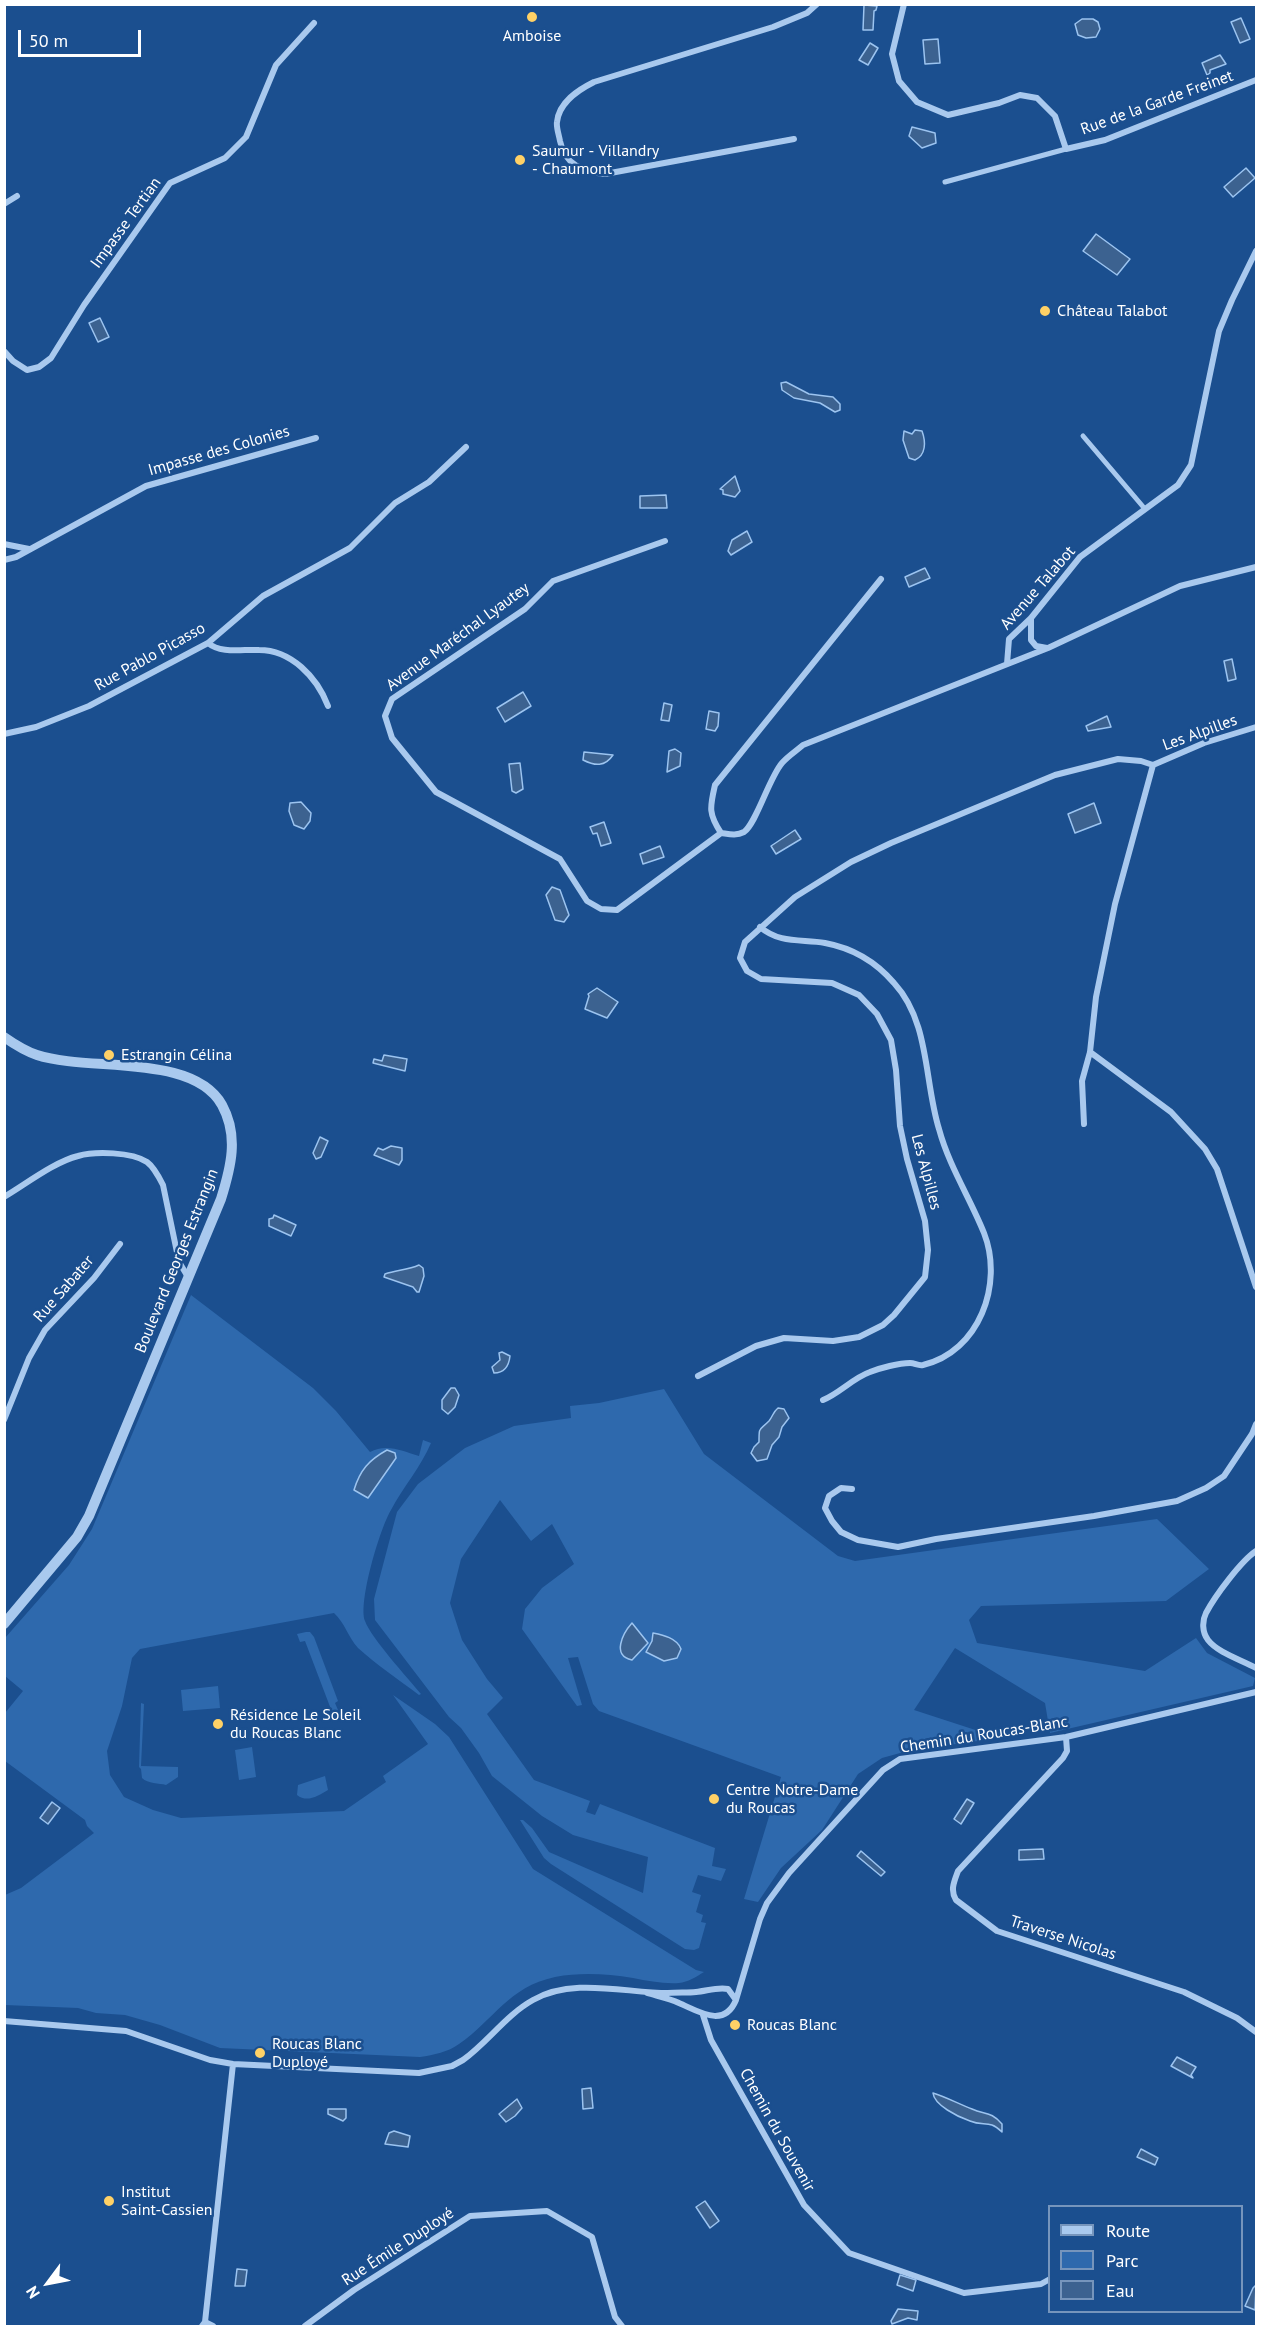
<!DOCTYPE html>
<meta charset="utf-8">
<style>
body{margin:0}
#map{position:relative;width:1261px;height:2331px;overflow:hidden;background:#1b4f8f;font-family:"PT Sans",sans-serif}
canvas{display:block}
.frame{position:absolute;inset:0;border:6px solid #fff;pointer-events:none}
.legend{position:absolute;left:1048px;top:2205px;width:195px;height:108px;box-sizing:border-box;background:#1b4f8f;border:2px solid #7695bc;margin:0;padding:8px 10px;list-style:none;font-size:18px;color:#fff}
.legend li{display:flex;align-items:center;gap:12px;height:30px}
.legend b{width:30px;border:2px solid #7695bc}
.north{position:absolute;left:18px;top:2253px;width:60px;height:60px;-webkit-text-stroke:4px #1b4f8f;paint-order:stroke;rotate:238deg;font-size:16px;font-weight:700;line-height:24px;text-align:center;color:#fff}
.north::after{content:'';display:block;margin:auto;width:21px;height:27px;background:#fff;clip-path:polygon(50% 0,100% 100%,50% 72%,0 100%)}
.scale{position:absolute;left:18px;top:30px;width:123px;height:27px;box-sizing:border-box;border:3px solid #fff;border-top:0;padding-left:8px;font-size:18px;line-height:21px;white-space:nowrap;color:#fff;-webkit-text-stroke:4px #1b4f8f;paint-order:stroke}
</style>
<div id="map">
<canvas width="1261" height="2331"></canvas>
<div class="frame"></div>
<ul class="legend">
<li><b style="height:8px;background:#a9c9ee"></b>Route</li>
<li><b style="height:16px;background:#2e69ad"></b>Parc</li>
<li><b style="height:16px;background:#3c6290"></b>Eau</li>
</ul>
<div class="north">N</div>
<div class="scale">50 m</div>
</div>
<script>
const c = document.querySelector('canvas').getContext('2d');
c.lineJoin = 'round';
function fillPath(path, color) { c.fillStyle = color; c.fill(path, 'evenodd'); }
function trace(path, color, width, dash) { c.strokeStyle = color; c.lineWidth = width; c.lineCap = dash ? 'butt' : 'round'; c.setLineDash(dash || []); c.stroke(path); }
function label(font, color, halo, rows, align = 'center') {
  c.font = font + ' "PT Sans",sans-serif'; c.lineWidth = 5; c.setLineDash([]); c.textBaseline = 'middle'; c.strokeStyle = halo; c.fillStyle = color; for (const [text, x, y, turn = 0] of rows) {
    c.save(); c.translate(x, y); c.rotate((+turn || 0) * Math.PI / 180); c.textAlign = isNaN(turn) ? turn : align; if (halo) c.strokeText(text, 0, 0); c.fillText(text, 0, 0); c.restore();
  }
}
fillPath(new Path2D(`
 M191,1295L313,1388L336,1411L370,1452C386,1443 403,1451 419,1456L423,1440L431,1443C421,1467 403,1487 391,1510C380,1528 358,1602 365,1621C371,1638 408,1678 421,1694L419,1695C399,1680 377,1665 358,1648C348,1637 345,1623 334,1613L140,1649L132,1658L122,1706L107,1751L110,1775L124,1797L153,1810L181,1818L344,1811L386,1782L383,1776L428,1744L393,1695L435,1724L449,1737L533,1869L696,1970L704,1972C696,1977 688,1982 679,1983C664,1984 648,1981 633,1978C607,1974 582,1972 555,1977C508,1987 494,2020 459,2044C448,2052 434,2055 420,2057L220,2048L160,2025L125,2015L96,2013L78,2008L5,2005V1895L21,1888L94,1833L87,1826L85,1820L5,1761V1713L23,1691L5,1676V1638L69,1565L92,1529Z
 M664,1389L704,1454L838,1556L855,1561L1157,1519L1209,1569L1166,1601L981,1606L969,1620L977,1643L1145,1671L1196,1638L1207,1653L1255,1678L1253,1686L1050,1733L1045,1703L955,1648L914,1710L1000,1738L911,1750L882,1758L858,1774L822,1830L781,1868L758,1902L744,1899L781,1777L599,1711L593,1704L578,1657L568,1658L582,1705L577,1706L522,1629L525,1609L542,1588L574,1564L552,1524L531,1541L500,1500L461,1559L450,1603L462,1640L487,1679L503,1698L487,1714L534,1780L590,1801L586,1812L595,1815L600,1804L715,1848L712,1866L726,1869L721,1881L698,1875L692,1892L701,1895L696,1912L703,1915L701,1922L706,1923L699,1948L694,1950L685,1949L551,1864L544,1858L520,1820H523L532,1828L549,1852L643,1893L648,1857L573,1835L542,1816L492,1776L479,1753L461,1728L449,1717L375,1620L374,1599L397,1512L418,1484L465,1448L514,1426L571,1418L570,1406L599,1403Z
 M306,1632H310L314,1637L338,1701L335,1703L338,1710L332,1712L305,1641L300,1642L297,1634Z
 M218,1686L220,1708L183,1711L181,1690Z
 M141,1703L144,1704L141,1766L178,1767V1777L166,1785C159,1783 148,1784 142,1778L141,1769L139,1767Z
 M252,1747L256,1777L239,1780L235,1750Z
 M325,1776L328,1790C318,1796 307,1803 297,1795L298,1785Z`), '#2e69ad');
const water = new Path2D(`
 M864,5L877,6L876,10L874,11L873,30H863Z
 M1241,18L1250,39L1240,43L1231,22Z
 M1082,19H1093L1098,22L1100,29L1096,37L1086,38L1078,35L1075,24Z
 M938,39L940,63L925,64L923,40Z
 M870,43L878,48L868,65L859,60Z
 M1220,55L1226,64L1210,70V73L1207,75L1202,63Z
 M912,127L935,133L936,143L922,148L909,136Z
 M1246,168L1255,178L1233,197L1224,187Z
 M1096,234L1130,259L1117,275L1083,251Z
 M100,318L109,337L98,342L89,323Z
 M786,382L809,394L833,397L840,404V410L835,412L820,403L794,398L782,390L781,383Z
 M915,430L922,431C926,442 926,455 915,460L909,458L903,440L904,431L912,434Z
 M735,476L740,491L735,497L723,494V490L720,489Z
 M666,495L667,508H640V496Z
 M747,531L752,542L731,555L728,551L732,540Z
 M925,568L930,578L909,587L905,577Z
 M1232,659L1236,679L1228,681L1224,661Z
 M523,692L531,706L505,722L497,708Z
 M664,703L672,705L669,721L661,720Z
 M709,711L719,713L718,726L715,731L706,729Z
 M1107,716L1111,727L1088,731L1086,726Z
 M675,749L681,753L680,766L667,772L669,751Z
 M584,752L613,755C605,767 595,766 583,760Z
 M520,763L523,789L516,793L512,791L509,764Z
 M301,802L311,813L310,821L304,829L294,825L289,811L290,803Z
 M1094,803L1101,823L1075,833L1068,814Z
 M604,822L611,843L601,846L597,833L593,834L590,827Z
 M795,830L801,839L776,854L771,846Z
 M660,846L664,857L643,864L640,854Z
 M552,887L560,890L569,915L564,922L555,920L546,895Z
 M597,988L618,1002L607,1018L585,1009L589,996L588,994Z
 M384,1055L407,1059L405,1071L373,1063L374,1059L382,1061Z
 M320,1137L328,1141L321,1157L316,1159L313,1153Z
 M391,1146L402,1148V1160L399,1165L374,1155L378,1148L383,1150Z
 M274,1215L296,1225L291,1236L269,1226V1219L273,1218Z
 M419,1265L423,1268L424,1276L419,1292H417L413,1287L384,1277L385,1274C397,1270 408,1270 419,1265Z
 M502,1352L510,1356C509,1365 505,1373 494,1373L492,1367L500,1360L499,1353Z
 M451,1388H455L459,1395L455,1407L448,1414L442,1409V1400Z
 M778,1408L784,1409L789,1418L782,1427L779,1437L772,1445L767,1459L757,1461L751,1453L754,1447L759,1442C759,1426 759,1431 769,1421C773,1416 773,1412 778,1408Z
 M387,1450L395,1453L396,1458L368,1498L354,1490C360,1470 369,1460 387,1450Z
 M632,1623L648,1643L632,1660C611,1656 623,1633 632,1623Z
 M653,1633C663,1635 677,1638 681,1649L677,1658L664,1661L646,1652L652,1641Z
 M967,1799L974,1803L961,1824L954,1819Z
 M52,1802L60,1808L48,1824L40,1818Z
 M1043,1849L1044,1859L1019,1860V1850Z
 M861,1851L885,1872L881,1876L857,1856Z
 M1177,2057L1196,2067L1191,2075L1193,2078L1171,2066Z
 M591,2088L593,2108L583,2109L582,2089Z
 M933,2093C946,2097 959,2104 972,2109C985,2115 991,2111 1002,2124V2132C989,2119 984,2127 970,2121C958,2117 934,2105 933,2093Z
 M517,2099L522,2108L515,2116L506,2122L499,2114Z
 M328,2109H346V2118L343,2121L328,2114Z
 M394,2131L410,2136L408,2147L385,2144L389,2133Z
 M1141,2149L1158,2158L1155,2165L1137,2157Z
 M705,2201L719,2221L710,2228L696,2207Z
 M237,2269L247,2270L245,2286H235Z
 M900,2275L916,2280L913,2291L897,2285Z
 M1256,2285L1255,2310L1245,2306L1253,2288Z
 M898,2309L918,2311L917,2320L908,2318L892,2324L891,2321Z`);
fillPath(water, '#3c6290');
trace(water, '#9cc4f0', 1.5);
trace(new Path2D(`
 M945,182L1066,149
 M1083,436L1145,509`), '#a9c9ee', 5);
trace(new Path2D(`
 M904,4L892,54L899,81L917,102L948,115L999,103L1020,95L1037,98L1055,116L1066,149L1105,140L1256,80
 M794,139L605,174C582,171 565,165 560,141C559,135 556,127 557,122C559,102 578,90 594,82L773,27L807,13L817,4
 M4,204L17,196
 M4,351L13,361L27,370L39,367L51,358L84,305L170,183L225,158L246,137L276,65L314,23
 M665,541L553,581L525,609L392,699L385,716L392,738L436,792L560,859L587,901L601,909L617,910L721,833C729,834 736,836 744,832C756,824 769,778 782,763C788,756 796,751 803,745L1048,648L1180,586L1256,567
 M4,544L29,549
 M4,560L16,557L146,486L316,438
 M1031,618V640L1036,646L1047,648
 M208,643C221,654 243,649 259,650C291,650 317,677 328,706
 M1007,664L1009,639L1031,618L1080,557L1178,485L1191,465L1219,331L1232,300L1256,251
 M4,734L36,727L89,706L208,643L263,596L350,548L395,503L429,482L466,447
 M721,833C708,813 710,807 715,785L881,579
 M760,927C780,944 801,939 825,943C852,948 876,962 894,983C930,1022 924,1081 939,1129C949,1166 970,1198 984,1233C1004,1284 979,1352 923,1365C918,1366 915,1363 910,1363C899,1363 880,1368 870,1372C853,1378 840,1393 823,1400
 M1090,1052L1171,1112L1205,1149L1217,1169L1256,1287
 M1084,1124L1082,1081L1090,1052L1096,997L1115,904L1153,765
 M4,1197C26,1184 54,1162 78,1156C95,1151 132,1152 147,1162C154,1167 159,1177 163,1185L179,1262L188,1277
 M698,1376L756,1346L784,1338L833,1341L859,1337L883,1325L894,1315L925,1277L928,1250L925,1221L907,1159L900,1126L896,1070L891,1040L877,1014L859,995L832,983L761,979L747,971L740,958L745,942L795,897L851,862L891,843L1055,775L1118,759L1141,761L1153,765L1204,743L1256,727
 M4,1420L29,1358L45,1330L94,1278L120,1244
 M852,1489L841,1488L829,1496L825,1508L832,1521L841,1532L858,1540L898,1547L936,1539L1094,1516L1177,1501L1206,1488L1224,1476L1252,1434L1256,1424
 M1256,1551C1241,1561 1215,1596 1206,1613C1202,1621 1202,1632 1208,1640C1218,1653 1242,1660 1256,1668
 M1066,1737L1067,1751L1063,1758L958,1871C954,1882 950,1890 956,1900L997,1931L1184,1992L1237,2018L1256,2032
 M736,2000L760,1919L767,1903L789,1873L883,1770L900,1759L1066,1737L1256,1692
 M703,2015L711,2040L804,2205L849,2253L964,2293L1041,2284L1050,2279
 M4,2021L126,2031L210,2060L233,2064L419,2073L452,2066L463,2060C488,2042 506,2015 533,2000C573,1977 625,1993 668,1993C678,1992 687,1993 696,1992C707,1991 717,1987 728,1989L736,2000C724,2029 698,2011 679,2003C669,1998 657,1996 647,1993
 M205,2322L213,2326
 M202,2326L205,2322L233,2064
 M305,2326L354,2290L470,2216L547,2211L592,2237L615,2317L622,2326`), '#a9c9ee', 6);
trace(new Path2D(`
 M4,1037C14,1044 25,1051 37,1055C89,1072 193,1053 222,1105C239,1136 231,1167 221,1199L89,1516L77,1537L4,1624`), '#a9c9ee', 10);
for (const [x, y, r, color] of [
 [532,17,6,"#ffd166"],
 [520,160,6,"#ffd166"],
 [1045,311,6,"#ffd166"],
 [109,1055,6,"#ffd166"],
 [218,1724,6,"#ffd166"],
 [714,1799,6,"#ffd166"],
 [735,2025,6,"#ffd166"],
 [260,2053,6,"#ffd166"],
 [109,2201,6,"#ffd166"]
]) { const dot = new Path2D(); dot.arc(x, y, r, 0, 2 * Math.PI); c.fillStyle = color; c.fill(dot); trace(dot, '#1b4f8f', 2); }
label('16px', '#fff', '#1b4f8f', [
 ["Amboise",532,36,"center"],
 ["Saumur - Villandry",532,151],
 ["- Chaumont",532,169],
 ["Château Talabot",1057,311],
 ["Estrangin Célina",121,1055],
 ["Résidence Le Soleil",230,1715],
 ["du Roucas Blanc",230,1733],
 ["Centre Notre-Dame",726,1790],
 ["du Roucas",726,1808],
 ["Roucas Blanc",747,2025],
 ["Roucas Blanc",272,2044],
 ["Duployé",272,2062],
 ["Institut",121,2192],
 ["Saint-Cassien",121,2210]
], 'left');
label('16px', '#fff', '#1b4f8f', [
 ["Rue de la Garde Freinet",1157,103,-20],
 ["Impasse Tertian",126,223,-54],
 ["Impasse des Colonies",219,451,-16],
 ["Avenue Talabot",1038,588,-49],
 ["Avenue Maréchal Lyautey",458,637,-36],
 ["Rue Pablo Picasso",150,657,-29],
 ["Les Alpilles",1200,733,-20],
 ["Les Alpilles",926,1172,75],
 ["Boulevard Georges Estrangin",177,1261,-68],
 ["Rue Sabater",64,1289,-49],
 ["Chemin du Roucas-Blanc",984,1735,-9],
 ["Traverse Nicolas",1063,1938,18],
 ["Chemin du Souvenir",777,2130,61],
 ["Rue Émile Duployé",398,2247,-33]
]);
</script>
